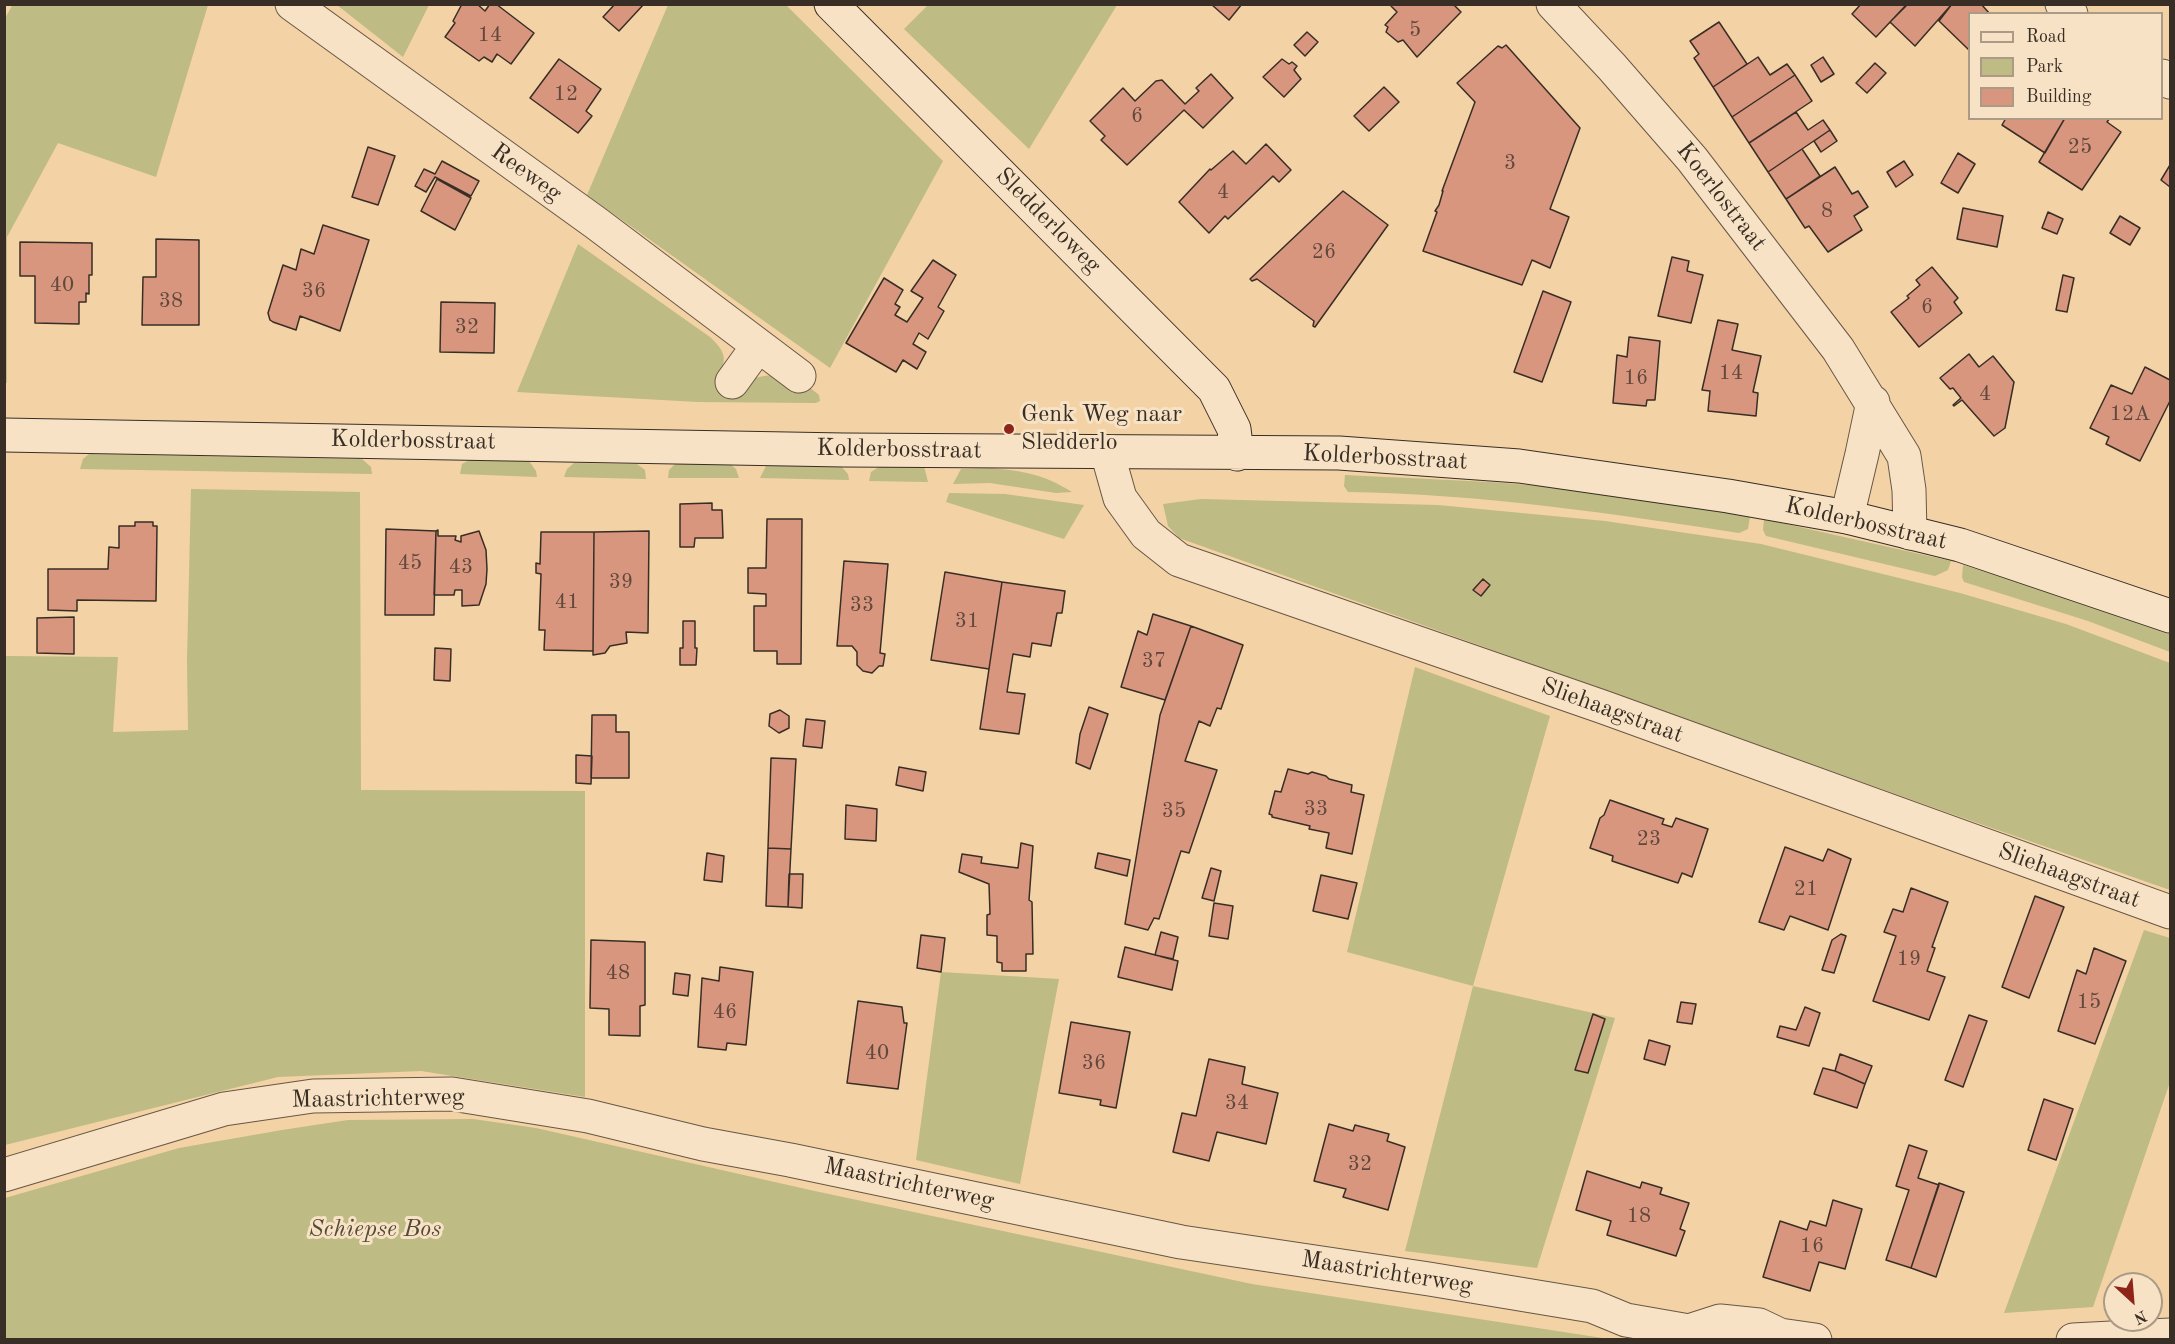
<!DOCTYPE html>
<style>
body{margin:0}
#map{position:relative;width:2175px;height:1344px;overflow:hidden;background:#f3d2a6;font-family:"Old Standard TT",serif}
canvas{display:block}
.frame{position:absolute;inset:0;border:6px solid #392e25;pointer-events:none}
.legend{position:absolute;left:1968px;top:12px;width:195px;height:108px;box-sizing:border-box;background:#f7e2c5;border:2px solid #ab9a85;margin:0;padding:8px 10px;list-style:none;font-size:18px;color:#392e25}
.legend li{display:flex;align-items:center;gap:12px;height:30px}
.legend b{width:30px;border:2px solid #ab9a85}
.north{position:absolute;left:2103px;top:1272px;width:60px;height:60px;box-sizing:border-box;background:#f7e2c5;border:2px solid #ab9a85;border-radius:50%;rotate:154deg;font-size:16px;font-weight:700;line-height:24px;text-align:center;color:#392e25}
.north::after{content:'';display:block;margin:auto;width:21px;height:27px;background:#8f2418;clip-path:polygon(50% 0,100% 100%,50% 72%,0 100%)}
</style>
<div id="map">
<canvas width="2175" height="1344"></canvas>
<div class="frame"></div>
<ul class="legend">
<li><b style="height:8px;background:#f7e2c5"></b>Road</li>
<li><b style="height:16px;background:#bebb84"></b>Park</li>
<li><b style="height:16px;background:#d8967f"></b>Building</li>
</ul>
<div class="north">N</div>
</div>
<script>
const c = document.querySelector('canvas').getContext('2d');
c.lineJoin = 'round';
function fillPath(path, color) { c.fillStyle = color; c.fill(path, 'evenodd'); }
function trace(path, color, width, dash) { c.strokeStyle = color; c.lineWidth = width; c.lineCap = dash ? 'butt' : 'round'; c.setLineDash(dash || []); c.stroke(path); }
function label(font, color, halo, rows, align = 'center') {
  c.font = font + ' "Old Standard TT",serif'; c.lineWidth = 6; c.setLineDash([]); c.textBaseline = 'middle'; c.strokeStyle = halo; c.fillStyle = color; for (const [text, x, y, turn = 0] of rows) {
    c.save(); c.translate(x, y); c.rotate((+turn || 0) * Math.PI / 180); c.textAlign = isNaN(turn) ? turn : align; if (halo) c.strokeText(text, 0, 0); c.fillText(text, 0, 0); c.restore();
  }
}
fillPath(new Path2D(`
 M13,4L208,5L156,177L58,143L7,237V383L4,382V20Z
 M337,5H429L403,57Z
 M668,5H786L943,161L830,368L587,195Z
 M928,5V4L1117,5L1029,149L904,29Z
 M578,244L710,337C731,357 724,361 716,385L734,392C750,374 778,371 800,381C806,384 813,390 819,395L820,401L816,403L698,402L517,392Z
 M89,454L362,459L371,467L372,474L80,469L83,459Z
 M471,459L529,461L536,471L537,477L460,474L462,464Z
 M574,463L637,464L645,470L646,479L564,477L567,469Z
 M676,463H729L736,469L739,478H668L669,470Z
 M771,463L839,464L848,474L849,480L760,478L766,466Z
 M882,465L924,466L928,482L869,481L871,472Z
 M990,468C1024,471 1043,474 1072,492L1056,493L990,483L953,484L961,469Z
 M1345,475C1424,479 1504,481 1583,490C1639,497 1695,507 1750,517L1748,529L1739,533C1609,513 1479,494 1348,492L1344,486Z
 M191,489L360,492L361,790L585,791V1097L421,1071L278,1077L5,1145V656L118,657L113,732L188,730L187,661Z
 M949,493L1005,494L1084,505L1064,539L946,502Z
 M1201,499L1438,505L1605,521L1761,544L1960,593L2066,624L2170,663V890L1946,812L1179,538L1168,526L1163,504Z
 M1764,519L1951,561L1948,570L1935,576L1766,536L1763,530Z
 M1963,565L2082,602L2170,634V652L2088,621L1964,582L1962,577Z
 M1415,667L1550,716L1473,986L1615,1018L1537,1268L1405,1251L1473,986L1347,952Z
 M2144,930L2170,938V1082L2093,1307L2004,1313Z
 M941,972L1059,979L1020,1184L916,1160Z
 M473,1119L536,1128L810,1190L1252,1284L1609,1339H5V1198L179,1148L282,1130L348,1120Z`), '#bebb84');
const building = new Path2D(`
 M462,4H477L485,11L490,4H496L534,33L511,64L497,54L492,62L484,57L479,61L445,37L455,23L453,21Z
 M615,4H644L619,31L603,17Z
 M1211,4H1242L1229,20Z
 M1393,4H1453L1461,12L1417,57L1403,40L1398,42L1386,32L1388,27L1385,25L1397,12L1391,6Z
 M1861,4H1907L1876,37L1852,14Z
 M1908,4H1952L1915,46L1890,22Z
 M1952,4H1981L1990,14H1970V51L1939,21Z
 M1719,22L1747,64L1713,87L1694,58L1699,54L1690,41Z
 M1307,32L1318,42L1305,56L1294,45Z
 M1506,45L1580,128L1550,209L1569,217L1550,268L1532,260L1522,285L1423,251L1437,212L1435,211L1439,205L1443,191H1442L1475,102L1457,83L1498,46L1502,48Z
 M1758,57L1770,75L1787,64L1795,75L1732,117L1713,87Z
 M1823,57L1834,74L1821,82L1811,65Z
 M559,59L601,89L586,111L592,116L578,133L530,98Z
 M1282,59L1289,64L1292,62L1297,66L1294,70L1301,79L1284,97L1263,77Z
 M1875,63L1886,73L1867,93L1856,83Z
 M1211,74L1233,98L1203,128L1184,110L1127,165L1101,140L1105,136L1090,121L1123,88L1135,101L1156,81L1162,80L1185,104L1199,91L1196,88Z
 M1795,75L1812,101L1749,143L1732,117Z
 M1384,87L1399,102L1369,131L1354,116Z
 M1796,112L1808,130L1823,120L1830,130L1768,172L1749,143Z
 M2006,118H2065L2045,153L2002,125Z
 M2065,118H2110L2107,122L2121,132L2082,190L2039,162Z
 M1830,130L1837,141L1821,152L1814,141Z
 M1266,144L1291,170L1279,182L1273,176L1228,219L1225,216L1209,233L1179,202L1210,169L1211,170L1233,151L1246,164Z
 M368,147L395,156L378,205L352,197Z
 M1802,149L1820,176L1786,199L1768,172Z
 M1958,153L1975,164L1958,193L1941,183Z
 M442,161L479,181L471,196L435,177L426,192L415,186L424,169L435,174Z
 M1904,161L1913,175L1896,187L1887,172Z
 M2170,165V187L2161,180Z
 M1835,167L1852,194L1858,191L1868,207L1854,216L1862,230L1828,252L1809,226L1805,228L1786,199Z
 M437,179L471,198L455,230L421,211Z
 M1343,191L1388,225L1315,327L1313,326L1314,321L1257,279L1252,281L1250,279Z
 M1963,208L2003,216L1997,247L1957,239Z
 M2048,212L2063,219L2057,234L2042,228Z
 M2120,216L2140,228L2130,245L2110,233Z
 M323,225L369,240L340,331L300,316L296,330L273,322L270,320L268,313L283,265L296,270L301,249L314,254Z
 M156,239L199,240V325H142L143,277H156Z
 M20,242L92,243V275H89V294L86,293V302H79V324L35,323V276H20Z
 M1672,257L1689,261L1687,271L1703,275L1691,323L1658,316Z
 M933,260L956,275L938,307L944,311L928,339L919,333L913,344L926,352L917,369L903,360L896,372L846,343L884,278L903,290L895,304L900,307L895,315L907,322L923,298L911,291Z
 M1932,267L1958,298L1954,302L1962,313L1919,347L1891,312L1909,298L1907,296L1920,285L1916,280Z
 M2063,275L2074,278L2067,312L2056,310Z
 M1543,291L1571,302L1542,382L1514,372Z
 M441,302L495,303L494,353L440,352Z
 M1718,320L1738,324L1732,350L1761,356L1753,392L1758,393L1756,416L1708,411L1710,391L1702,390Z
 M1629,337L1660,341L1655,400H1647L1646,406L1613,403L1617,355L1627,357Z
 M1969,354L1979,367L1993,356L2014,382L2005,428L1994,436L1962,400L1954,406L1953,405L1961,398L1953,388L1950,389L1940,378Z
 M2145,367L2170,380V401L2140,461L2106,444L2109,437L2090,428L2111,385L2132,394Z
 M712,503V510H722L723,538H695L694,547H680V504Z
 M767,519H802L801,664H777V651H754V606H766V594L748,593V568H766Z
 M135,522H153V526H157L156,601L77,600V611L48,610V569H108L109,547L119,548V526H135Z
 M386,529L436,531L434,615H385Z
 M438,530V536H456L455,540L461,542V536L479,531L486,550L487,569L486,584L479,605L462,606V590H455L454,595H434L436,531Z
 M649,531L648,633L626,632L627,643L610,646L605,653L593,655L594,532Z
 M541,532H594L593,651L544,650L545,630H539L541,574L536,573V563L540,564Z
 M844,561L888,564L880,653L885,654L883,666H879L872,673L863,671L857,665V652L852,646H837Z
 M945,572L1002,582L989,669L931,660Z
 M1483,579L1490,585L1481,596L1473,590Z
 M1002,582L1065,591L1062,613H1057L1051,646L1032,643L1030,657L1013,654L1007,692L1025,694L1019,734L980,729Z
 M1153,614L1191,626L1165,700L1121,687L1138,631L1147,635Z
 M74,617V654L37,653V618Z
 M683,621H695V648H697L696,665H680V648H683Z
 M1191,626L1243,645L1221,709L1217,708L1210,726L1199,721L1185,761L1217,770L1189,853L1181,851L1159,919L1154,918L1148,930L1125,924L1160,715Z
 M435,648L451,649L450,681L434,680Z
 M1089,707L1108,714L1090,769L1076,763L1080,734Z
 M780,710L789,716V728L779,733L769,726L770,714Z
 M592,715H616V732H629V778H591Z
 M806,719L825,721L822,748L803,746Z
 M576,755L592,756L591,784L576,783Z
 M771,758L796,759L791,849L768,848Z
 M899,767L926,772L923,791L896,785Z
 M1288,769L1308,774L1312,772L1326,776L1329,779L1352,785L1351,792L1364,795L1352,854L1326,848L1329,833L1309,829L1310,826L1272,817V815L1269,814L1275,791L1281,792Z
 M1610,800L1664,819L1662,824L1672,827L1676,818L1708,829L1692,877L1682,873L1678,883L1612,861L1613,856L1590,848L1600,818L1604,815Z
 M846,805L877,809L876,841L845,839Z
 M1021,843L1033,846L1029,900L1032,902L1033,954H1026V971H1002V963L997,962V936L987,935V915L990,914L989,884L959,872L962,854L982,857L981,863L1018,868Z
 M1785,847L1823,861L1828,849L1851,859L1828,930L1790,916L1784,930L1759,922Z
 M768,848L791,849L788,907L766,906Z
 M707,853L724,856L722,882L704,880Z
 M1098,853L1130,860L1127,876L1095,868Z
 M1211,868L1221,871L1214,901L1202,898Z
 M789,874H803L802,908L788,907Z
 M1321,875L1357,883L1348,919L1313,911Z
 M1911,888L1948,902L1932,947L1935,948L1927,971L1945,977L1929,1020L1873,1001L1896,936L1884,932L1893,909L1903,912Z
 M2035,896L2064,907L2029,998L2002,987Z
 M1214,903L1233,906L1228,939L1209,936Z
 M1161,932L1178,937L1173,959L1155,955Z
 M1841,934L1846,936L1834,973L1822,970L1832,940Z
 M921,935L945,938L941,972L917,968Z
 M591,940L645,942V1005L640,1006V1036L609,1035V1009L590,1008Z
 M1125,947L1178,961L1172,990L1118,977Z
 M2094,948L2126,961L2095,1044L2058,1031L2077,970L2086,974Z
 M720,967L753,972L746,1045L727,1043L726,1050L698,1047L702,978L719,981Z
 M675,973L690,975L688,996L673,994Z
 M858,1001L902,1007L904,1023H907L898,1089L847,1083Z
 M1681,1002L1696,1004L1692,1024L1677,1022Z
 M1805,1007L1820,1013L1809,1046L1777,1037L1780,1026L1796,1030Z
 M1593,1014L1605,1019L1588,1073L1575,1070Z
 M1969,1015L1987,1021L1963,1087L1945,1080Z
 M1071,1022L1130,1032L1116,1108L1100,1105L1101,1100L1059,1093Z
 M1649,1040L1670,1046L1665,1065L1644,1059Z
 M1840,1054L1872,1066L1865,1084L1835,1071Z
 M1209,1059L1245,1067L1242,1084L1278,1093L1266,1144L1217,1132L1209,1161L1173,1152L1182,1113L1196,1116Z
 M1823,1068L1835,1071L1865,1084L1857,1108L1814,1094Z
 M2044,1099L2073,1109L2056,1160L2028,1150Z
 M1329,1124L1353,1131L1355,1125L1389,1134L1387,1141L1405,1147L1388,1210L1343,1197L1346,1189L1314,1181Z
 M1909,1145L1927,1151L1918,1178L1939,1185L1911,1268L1886,1260L1909,1190L1896,1186Z
 M1587,1171L1640,1188L1642,1182L1662,1188L1660,1194L1689,1203L1680,1229L1685,1231L1676,1256L1607,1235L1611,1221L1576,1210Z
 M1939,1183L1964,1192L1936,1277L1911,1268Z
 M1833,1200L1862,1209L1845,1269L1819,1262L1810,1291L1763,1277L1780,1221L1807,1230L1810,1221L1826,1226Z`);
fillPath(building, '#d8967f');
trace(building, '#392e25', 1.5);
const street = new Path2D(`
 M292,4L596,223L799,376
 M1553,4L1612,67L1692,159L1838,349L1904,456L1909,490L1910,533
 M2062,4L2071,14
 M2162,76L2170,82
 M732,382L758,346
 M1107,452L1120,498L1146,534L1179,560L1603,707L2170,912
 M1847,517L1862,454L1873,402
 M4,1175L224,1109L313,1096L452,1094L588,1116L703,1144L790,1160L1181,1242L1429,1279L1592,1306L1626,1320L1689,1331L1720,1321L1759,1325L1780,1335L1815,1340
 M2073,1340L2170,1335`);
const secondary = new Path2D(`
 M831,4L1214,389L1234,429L1237,454
 M4,435L844,450L1339,453L1519,466L1728,496L1847,517L1960,545L2170,616`);
trace(street, '#685745', 35);
trace(secondary, '#392e25', 35);
trace(street, '#f7e2c5', 33);
trace(secondary, '#f7e2c5', 33);
for (const [x, y, r, color] of [
 [1009,429,6,"#8f2418"]
]) { const dot = new Path2D(); dot.arc(x, y, r, 0, 2 * Math.PI); c.fillStyle = color; c.fill(dot); trace(dot, '#f7e2c5', 2); }
label('21px', '#61483c', null, [
 ["5",1415,30],
 ["14",490,35],
 ["12",566,94],
 ["6",1137,116],
 ["25",2080,147],
 ["3",1510,163],
 ["4",1223,192],
 ["8",1827,211],
 ["26",1324,252],
 ["40",62,285],
 ["36",314,291],
 ["38",171,301],
 ["6",1927,307],
 ["32",467,327],
 ["14",1731,373],
 ["16",1636,378],
 ["4",1985,394],
 ["12A",2130,414],
 ["45",410,563],
 ["43",461,567],
 ["39",621,582],
 ["41",567,602],
 ["33",862,605],
 ["31",967,621],
 ["37",1154,661],
 ["33",1316,809],
 ["35",1174,811],
 ["23",1649,839],
 ["21",1806,889],
 ["19",1909,959],
 ["48",618,973],
 ["15",2089,1002],
 ["46",725,1012],
 ["40",877,1053],
 ["36",1094,1063],
 ["34",1237,1103],
 ["32",1360,1164],
 ["18",1639,1216],
 ["16",1812,1246]
]);
label('24px', '#392e25', '#f7e2c5', [
 ["Reeweg",526,173,36],
 ["Koerlostraat",1721,197,52],
 ["Sledderloweg",1048,221,45],
 ["Kolderbosstraat",413,441,1],
 ["Kolderbosstraat",899,450,1],
 ["Kolderbosstraat",1385,458,3],
 ["Kolderbosstraat",1866,524,13],
 ["Sliehaagstraat",1612,711,20],
 ["Sliehaagstraat",2069,876,20],
 ["Maastrichterweg",378,1099,-1],
 ["Maastrichterweg",909,1184,12],
 ["Maastrichterweg",1387,1273,9]
]);
label('24px', '#392e25', '#f7e2c5', [
 ["Genk Weg naar",1021,415],
 ["Sledderlo",1021,443]
], 'left');
label('italic 24px', '#544a38', '#f7e2c5', [
 ["Schiepse Bos",375,1230]
]);
</script>
